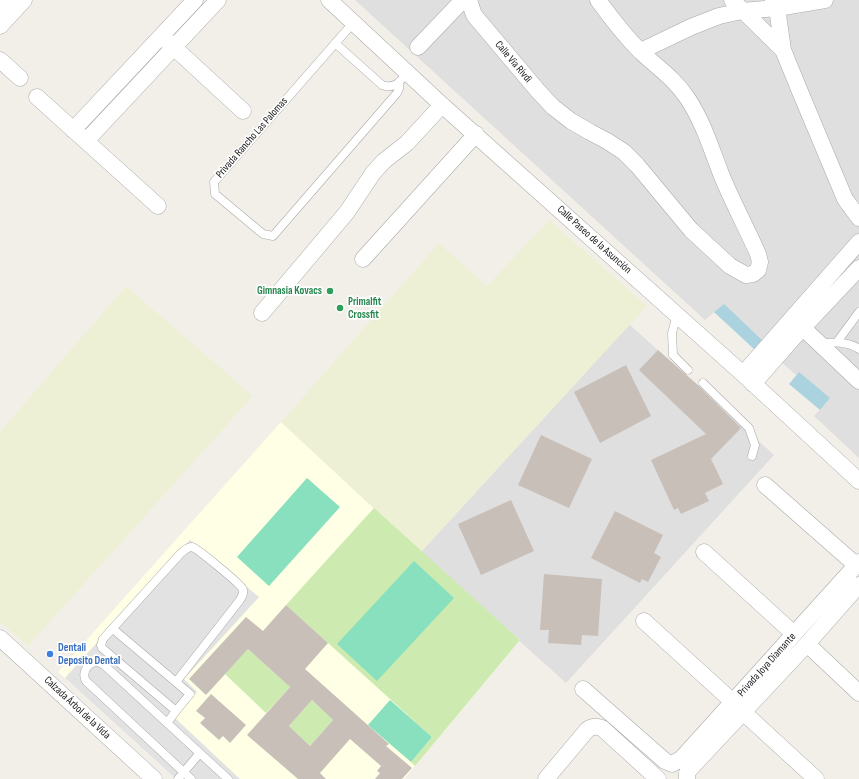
<!DOCTYPE html>
<meta charset="utf-8">
<style>
body{margin:0}
canvas{display:block;background:#f2efe9}
</style>
<canvas width="859" height="779"></canvas>
<script>
const c = document.querySelector('canvas').getContext('2d');
c.lineJoin = 'round';
function fillPath(path, color) { c.fillStyle = color; c.fill(path, 'evenodd'); }
function trace(path, color, width, dash) { c.strokeStyle = color; c.lineWidth = width; c.lineCap = dash ? 'butt' : 'round'; c.setLineDash(dash || []); c.stroke(path); }
function label(font, color, halo, rows, align = 'center') {
  c.font = font + ' "Sofia Sans Condensed",sans-serif'; c.lineWidth = 3.5; c.setLineDash([]); c.textBaseline = 'middle'; c.strokeStyle = halo; c.fillStyle = color; for (const [text, x, y, turn = 0] of rows) {
    c.save(); c.translate(x, y); c.rotate((+turn || 0) * Math.PI / 180); c.textAlign = isNaN(turn) ? turn : align; if (halo) c.strokeText(text, 0, 0); c.fillText(text, 0, 0); c.restore();
  }
}
fillPath(new Path2D(`
 M355,0H859V458L814,416L827,402L719,308L705,320Z
 M629,324L774,455L566,683L421,552Z`), '#e0dfdf');
fillPath(new Path2D(`
 M281,422L421,552L520,640L404,779H176L58,672Z`), '#ffffe5');
fillPath(new Path2D(`
 M549,220L647,306L421,552L281,422L439,243L487,286Z
 M126,286L253,396L28,646L0,622V432Z`), '#eef0d5');
fillPath(new Path2D(`
 M374,508L520,640L415,766L411,762L432,737L286,605Z
 M248,649L290,687L266,713L225,674Z
 M312,700L333,720L310,746L289,726Z`), '#cdebb0');
fillPath(new Path2D(`
 M307,478L340,507L269,586L237,557Z
 M414,561L454,598L377,681L337,644Z
 M390,700L432,737L411,762L368,725Z`), '#88e0be');
fillPath(new Path2D(`
 M190,540L259,597L184,679L197,692L175,718L240,779H176L65,678Z`), '#e2e2e2');
fillPath(new Path2D(`
 M724,304L763,341L755,350L714,312Z
 M799,372L830,398L820,410L789,384Z`), '#aad3df');
fillPath(new Path2D(`
 M658,350L699,386L741,428L711,459L723,484L705,493L709,501L681,514L678,508L674,510L651,460L706,434L639,370Z
 M626,365L651,416L600,443L574,392Z
 M541,435L592,459L569,508L518,485Z
 M511,500L534,551L481,575L458,524Z
 M615,511L663,535L654,553L661,557L648,582L642,579L640,583L591,558Z
 M544,574L602,579L598,636L582,635L581,645L548,643L549,630H540Z
 M286,605L328,643L305,669L389,744L386,746L412,768L402,779H375L380,773L377,771L381,766L350,739L320,773L326,779H298L247,735L290,687L248,649L206,695L189,679L246,617L263,631ZM312,700L333,720L310,746L289,726Z
 M211,694L246,725L230,743L223,736L219,740L200,723L205,718L196,711Z`), '#c7bfb8');
const service = new Path2D(`
 M353,23L214,182L215,194L263,234L273,236L397,93L399,89V82
 M335,43L382,85C390,88 396,86 401,80
 M677,315L672,333L673,355L688,370
 M837,342L859,312
 M821,344C834,342 847,341 859,349
 M703,383L749,428L755,445L752,456
 M113,629L190,694L176,711
 M167,723L176,711L102,648L101,645L103,639L181,553C184,551 187,547 192,547C197,548 239,583 242,588C245,592 242,596 240,600L176,682
 M178,779L199,754
 M191,779L86,681C81,672 88,662 98,662L104,665L228,779`);
const minor = new Path2D(`
 M329,0L442,105L743,374L859,481
 M469,0L474,15L538,91L553,107L571,121L590,132L607,141L624,152L637,165L691,230L730,266L746,275L753,274L758,270L760,262L758,254C746,227 732,201 721,174C711,148 703,122 688,99C675,79 657,67 641,52C625,36 611,18 598,0
 M732,0L783,50
 M773,0L777,8L783,50L801,94L845,199L859,218
 M0,6L6,0
 M0,26L24,0
 M166,40L243,111
 M418,47L463,0
 M641,51L691,27L719,16L742,11L777,8L825,0
 M0,60L20,78
 M37,97L158,206
 M73,130L195,0
 M86,141L218,0
 M363,259L476,134
 M262,313L347,212L373,173L384,161L407,143L442,105
 M803,328L859,381
 M743,374L859,242
 M753,384L795,336L859,268
 M765,485L856,565
 M704,552L794,634
 M644,621L733,702
 M0,638L154,779
 M807,644L859,693
 M583,689L665,761L672,764L681,759L859,562
 M743,712L816,779
 M546,779L587,730C592,726 596,726 602,728L658,779
 M687,779V773L690,769L807,644L859,585`);
trace(service, '#a9a9a9', 9);
trace(minor, '#a9a9a9', 17);
trace(service, '#fff', 8);
trace(minor, '#fff', 16);
for (const [x, y, r, color] of [
 [330,291,4,"#2e9e5b"],
 [340,308,4,"#2e9e5b"],
 [50,654,4,"#3f7fe0"]
]) { const dot = new Path2D(); dot.arc(x, y, r, 0, 2 * Math.PI); c.fillStyle = color; c.fill(dot); trace(dot, '#fff', 1.5); }
label('11px', '#222', '#fff', [
 ["Calle Via Rivdi",513,62,50],
 ["Privada Rancho Las Palomas",252,138,-49],
 ["Calle Paseo de la Asunción",594,240,42],
 ["Privada Joya Diamante",767,665,-48],
 ["Calzada Árbol de la Vida",77,708,43]
]);
label('bold 11px', '#27864d', '#fff', [
 ["Gimnasia Kovacs",322,291],
 ["Primalfit",348,302,"left"],
 ["Crossfit",348,315,"left"]
], 'right');
label('bold 11px', '#366cbe', '#fff', [
 ["Dentali",58,648],
 ["Deposito Dental",58,661]
], 'left');
</script>
